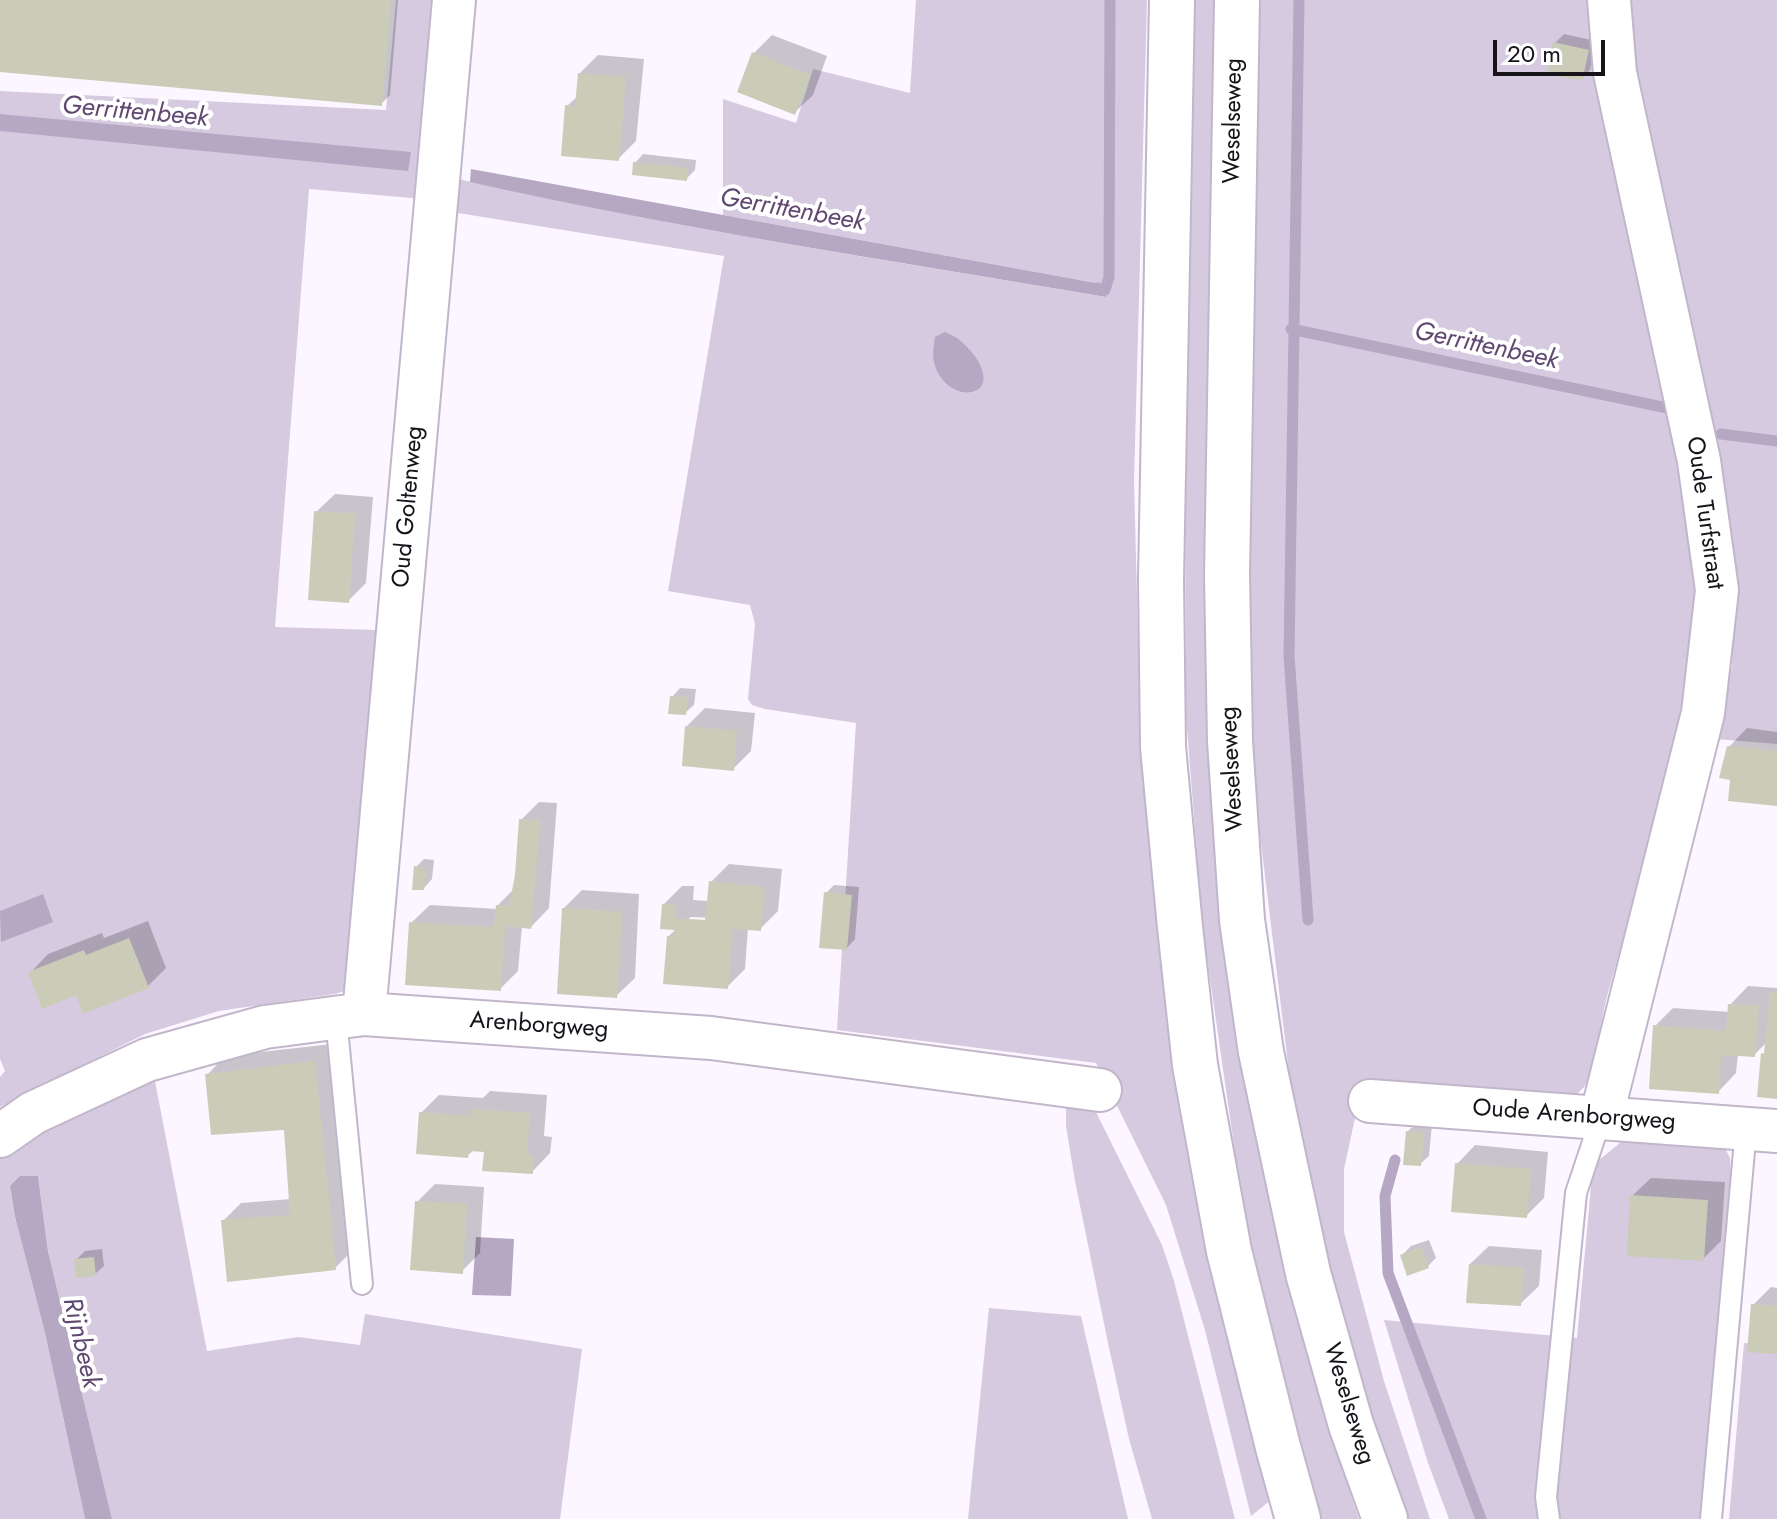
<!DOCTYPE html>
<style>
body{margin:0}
#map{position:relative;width:1777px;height:1519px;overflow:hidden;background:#fbf6ff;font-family:Jost,sans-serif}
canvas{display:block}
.scale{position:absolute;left:1493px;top:40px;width:112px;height:36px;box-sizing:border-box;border:4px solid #17131a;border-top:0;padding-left:10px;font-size:24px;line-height:28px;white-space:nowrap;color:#17131a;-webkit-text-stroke:6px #fff;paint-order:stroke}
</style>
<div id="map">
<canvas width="1777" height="1519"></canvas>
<div class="scale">20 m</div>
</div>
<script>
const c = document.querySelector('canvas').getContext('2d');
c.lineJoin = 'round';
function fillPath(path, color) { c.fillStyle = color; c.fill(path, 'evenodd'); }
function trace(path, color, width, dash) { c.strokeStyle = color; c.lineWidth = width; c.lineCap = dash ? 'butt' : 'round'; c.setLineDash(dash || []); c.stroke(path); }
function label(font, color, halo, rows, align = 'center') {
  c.font = font + ' Jost,sans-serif'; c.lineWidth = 8; c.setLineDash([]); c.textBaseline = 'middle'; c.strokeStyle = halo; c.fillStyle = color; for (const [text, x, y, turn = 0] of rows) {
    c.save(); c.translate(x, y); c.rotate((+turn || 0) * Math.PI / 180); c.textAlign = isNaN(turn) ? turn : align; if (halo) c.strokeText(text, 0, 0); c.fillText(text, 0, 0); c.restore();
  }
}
fillPath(new Path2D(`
 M396,0H442L423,199L309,189L275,627L376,630L344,991L335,994L219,1011L145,1034L0,1107V1077L5,1071L0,1059V91L386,110Z
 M916,0H1147L1134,481L1140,712L1172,1071L1198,1202L1271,1500L1251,1516L1205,1330L1166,1205L1096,1063L837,1030L856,723L765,709L752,705L748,699L755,624L750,605L668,591L724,256L452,212L454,178C670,227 888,261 1106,297L1107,285L723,215V99L796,123L813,69L910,93Z
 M1193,0H1216L1205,524L1207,715L1226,927L1242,1055L1265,1183L1337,1454L1359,1519H1321L1300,1454L1267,1324L1240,1187L1203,930L1186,716L1185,523Z
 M1258,0H1596L1693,521L1699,618L1681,731L1606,1000L1593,1065L1585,1086L1575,1096L1360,1095L1344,1169V1232L1384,1381L1430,1519H1407L1361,1388L1323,1253L1296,1129L1254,786L1250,634L1251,311Z
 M1625,0H1777V744L1715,739L1732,667L1734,596L1632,103Z
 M154,1076L207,1351L298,1337L360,1345L365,1314L582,1349L560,1519H112L48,1251L38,1176L10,1187L15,1217L45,1333L85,1519H0V1155L100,1098Z
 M1066,1101L1092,1104L1162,1245L1174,1281L1235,1519H1152L1129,1439L1108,1343L1075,1181L1066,1126Z
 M1626,1138L1724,1146L1730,1158L1731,1177L1700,1519H1449L1428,1463L1384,1320L1577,1338L1593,1165Z
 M989,1308L1081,1316L1128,1519H968Z
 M1744,1343L1777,1346V1519H1729Z`), '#d5cadf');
fillPath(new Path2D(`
 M0,114L411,152L408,171L0,131Z
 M471,169L1107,285L1106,297C893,261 680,229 470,182Z
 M945,332C958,337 965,344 974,355C1007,400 945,407 934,362C932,354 934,345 935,337Z
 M43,894L53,922L1,942L0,911Z
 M20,1176H38L48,1251L112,1519H85L45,1333L15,1217L10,1186Z
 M476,1237L514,1239L511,1296L472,1295Z`), '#b6a8c2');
fillPath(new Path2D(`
 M0,0H398L390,95L381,104L0,69Z
 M1564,34L1596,41L1590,70L1581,79L1555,43Z
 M772,35L827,56L813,95L794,113L754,53Z
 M598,55L644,59L636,141L618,159L567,106L578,96L580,73Z
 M643,154L696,160L695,170L686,179L635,163Z
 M335,494L373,497L366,583L348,601L316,512Z
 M680,688L696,689L694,705L685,713L672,697Z
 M705,708L755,713L751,751L733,769L687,726Z
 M1747,728L1777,732V803L1732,778L1729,747Z
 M539,802L557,803L549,908L531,927L522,926L518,971L500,989L411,923L430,905L498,909V905L514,889L521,820Z
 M424,859L434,860L432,879L424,888L416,867Z
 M729,864L782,869L778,911L760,929L748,928L745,969L727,987L669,936L677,928L664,904L682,886H694L693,900L709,901L711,882ZM691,917L715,918V922L687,920Z
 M834,885L859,887L855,939L847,948L826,893Z
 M582,890L639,894L635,978L616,996L564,908Z
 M148,921L166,968L148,986L77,992L30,973L48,954L102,933L104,938Z
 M1748,986L1777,988V1097L1763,1054L1767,1050V1042L1754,1055L1738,1054L1736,1073L1718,1092L1655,1026L1673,1008L1730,1012V1005Z
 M332,1044L353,1250L335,1268L223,1221L241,1203L291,1199L286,1128L207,1075L225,1056Z
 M490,1091L547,1095L544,1136L552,1137L550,1153L532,1172L486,1150H474L467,1156L421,1113L439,1095L483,1098Z
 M1417,1123L1432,1124L1429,1156L1420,1164L1408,1131Z
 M1475,1145L1548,1152L1544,1198L1526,1216L1457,1164Z
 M1651,1178L1725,1182L1721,1241L1703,1259L1632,1196Z
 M435,1184L484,1187L480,1253L462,1271L417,1202Z
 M1429,1240L1436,1258L1428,1266L1402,1255L1411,1246Z
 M1489,1246L1542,1250L1539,1286L1520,1304L1470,1264Z
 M102,1249L104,1266L95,1274L76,1260L85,1251Z
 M1771,1287L1777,1288V1352L1753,1305Z`), '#0003');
trace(new Path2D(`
 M1299,0L1289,656L1308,920
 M1097,288L1105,290L1109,277L1110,0
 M1291,329L1672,409
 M1721,434L1777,441
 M1395,1160L1385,1196L1388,1273L1481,1519`), '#b6a8c2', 11);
fillPath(new Path2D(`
 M0,0H391L382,106L0,72Z
 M1553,42L1589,50L1582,81L1547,74Z
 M752,52L810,75L795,115L737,92Z
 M578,73L626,77L619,161L561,156L565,105L575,106Z
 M633,162L688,168L687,181L632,175Z
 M314,511L355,514L349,603L308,600Z
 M670,696L688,697L686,715L668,714Z
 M685,726L737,731L734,771L682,766Z
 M1727,746L1777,751V806L1728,801L1730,780L1719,778Z
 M519,819L540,820L531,929L505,926L501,991L405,985L409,922L494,927L496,905L509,906L515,875Z
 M414,866L426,868L424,890H412Z
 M709,881L764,887L761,931L732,929L728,989L663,984L667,936H674V930L660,929L662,904H676L675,918L705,920Z
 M824,892L852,895L847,950L819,948Z
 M562,908L622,912L617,998L557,994Z
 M129,938L149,988L83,1014L76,995L42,1009L28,972L84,950L86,955Z
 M1770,992L1777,993V1099L1757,1097L1761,1053L1764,1054Z
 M1728,1004L1759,1006L1755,1057L1721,1055L1719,1094L1649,1089L1653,1025L1726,1031Z
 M315,1061L336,1270L227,1282L221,1220L290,1215L284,1130L211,1135L205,1074Z
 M470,1109L530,1113L527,1154L534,1155L533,1174L482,1171L484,1152L469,1151L468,1158L416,1154L419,1112L470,1116Z
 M1406,1131L1424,1132L1421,1166L1403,1165Z
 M1455,1163L1531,1169L1527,1218L1451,1212Z
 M1630,1195L1708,1200L1704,1261L1627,1256Z
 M415,1201L467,1204L463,1274L410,1270Z
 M1421,1247L1429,1268L1407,1276L1400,1255Z
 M94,1257L96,1276L76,1278L74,1259Z
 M1469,1264L1524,1268L1521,1306L1466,1303Z
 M1751,1304L1777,1306V1354L1747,1352Z`), '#cbccb7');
const service = new Path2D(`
 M336,1018L362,1284
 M1549,1519L1546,1497L1576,1193L1601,1118
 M1711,1519L1746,1129`);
const minor = new Path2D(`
 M364,1014L454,0
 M1370,1101L1777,1131
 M1601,1118L1703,713L1717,590L1699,461L1615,73L1609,0
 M0,1136L33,1113L147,1060L265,1027L364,1014L711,1038L1100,1090`);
const secondary = new Path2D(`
 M1172,0L1161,579L1163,747L1180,927L1195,1065L1229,1251L1278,1447L1298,1519
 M1237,0L1227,575L1230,741L1242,920L1261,1052L1308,1273L1351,1425L1385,1519`);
trace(service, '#c1b6ca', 24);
trace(minor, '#c1b6ca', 46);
trace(secondary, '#c1b6ca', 48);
trace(service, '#fff', 20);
trace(minor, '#fff', 42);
trace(secondary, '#fff', 44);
label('24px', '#17131a', '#fff', [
 ["Weselseweg",1234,121,-89],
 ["Oud Goltenweg",409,507,-85],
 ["Oude Turfstraat",1704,513,82],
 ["Weselseweg",1233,769,-93],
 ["Arenborgweg",539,1026,4],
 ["Oude Arenborgweg",1574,1116,4],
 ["Weselseweg",1348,1404,73]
]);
label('italic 26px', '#604971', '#fff', [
 ["Gerrittenbeek",135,113,5],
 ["Gerrittenbeek",792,211,10],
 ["Gerrittenbeek",1486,347,12],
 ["Rijnbeek",80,1343,77]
]);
</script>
